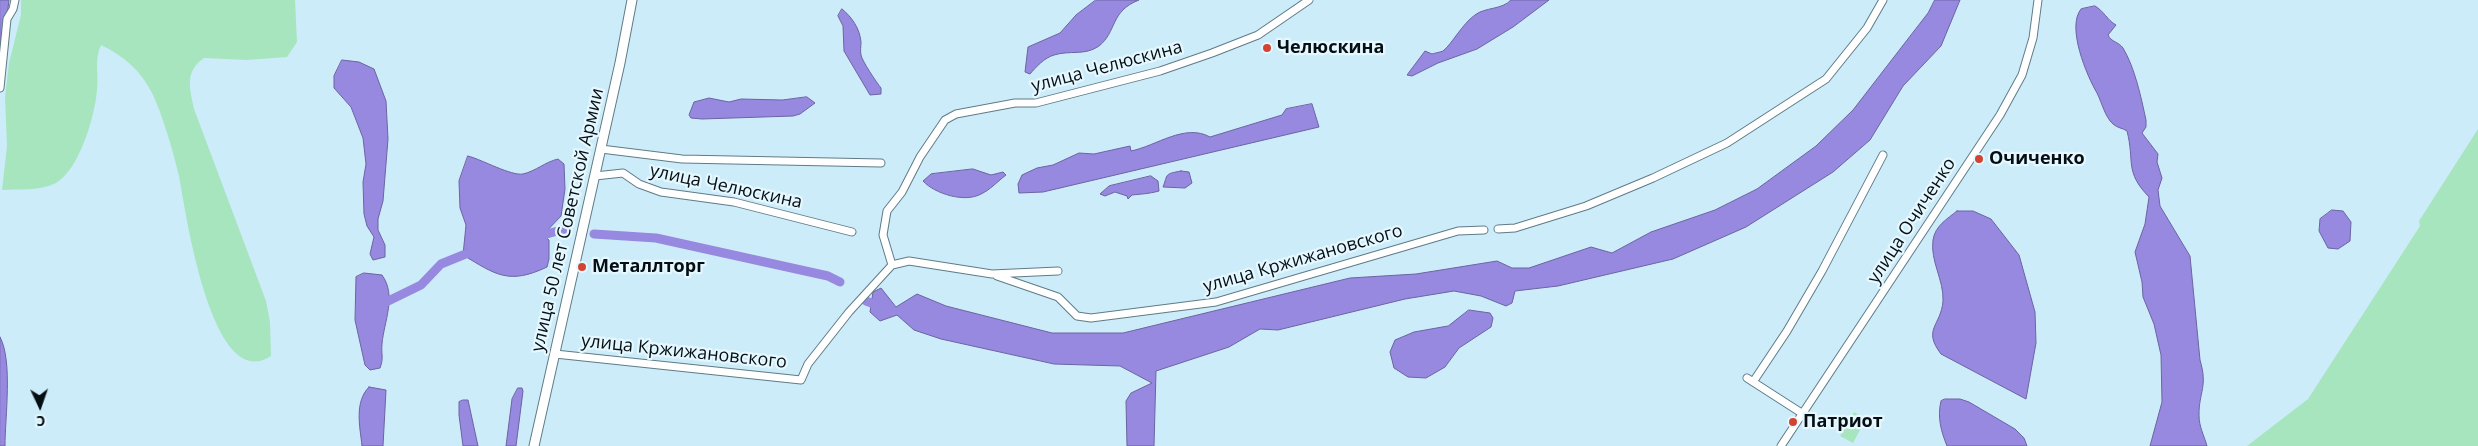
<!DOCTYPE html>
<meta charset="utf-8">
<style>
body{margin:0}
#map{position:relative;width:2478px;height:446px;overflow:hidden;background:#cdecf9;font-family:"Open Sans",sans-serif}
canvas{display:block}
.north{position:absolute;left:15px;top:381px;width:50px;height:50px;-webkit-text-stroke:4px #e5f7ff;paint-order:stroke;rotate:177deg;font-size:14px;font-weight:700;line-height:20px;text-align:center;color:#050f13}
.north::after{content:'';display:block;margin:auto;width:18px;height:22px;background:#050f13;clip-path:polygon(50% 0,100% 100%,50% 72%,0 100%)}
</style>
<div id="map">
<canvas width="2478" height="446"></canvas>
<div class="north">С</div>
</div>
<script>
const c = document.querySelector('canvas').getContext('2d');
c.lineJoin = 'round';
function fillPath(path, color) { c.fillStyle = color; c.fill(path, 'evenodd'); }
function trace(path, color, width, dash) { c.strokeStyle = color; c.lineWidth = width; c.lineCap = dash ? 'butt' : 'round'; c.setLineDash(dash || []); c.stroke(path); }
function label(font, color, halo, rows, align = 'center') {
  c.font = font + ' "Open Sans",sans-serif'; c.lineWidth = 4.5; c.setLineDash([]); c.textBaseline = 'middle'; c.strokeStyle = halo; c.fillStyle = color; for (const [text, x, y, turn = 0] of rows) {
    c.save(); c.translate(x, y); c.rotate((+turn || 0) * Math.PI / 180); c.textAlign = isNaN(turn) ? turn : align; if (halo) c.strokeText(text, 0, 0); c.fillText(text, 0, 0); c.restore();
  }
}
fillPath(new Path2D(`
 M21,0H295L297,42L287,57L247,60L204,58C184,72 190,88 194,109L266,301L270,322L271,356C211,396 185,208 179,176C174,154 162,113 152,93C140,70 124,56 101,45C94,60 99,74 97,90C95,116 79,170 56,183C41,191 19,189 2,190L7,146L5,97L9,63L21,15Z
 M2478,129V446H2247L2308,399L2420,226L2419,221Z
 M1854,412L1866,419L1853,443L1840,436Z`), '#a7e5bf');
const water = new Path2D(`
 M0,0H9L0,74Z
 M1096,0H1139C1110,11 1117,32 1099,46C1085,56 1070,50 1054,55C1044,58 1036,67 1030,74L1025,72L1028,47L1060,33L1076,15Z
 M1511,0H1549L1513,27L1477,49L1438,63L1412,76L1407,75L1425,51L1432,54C1435,53 1441,52 1443,51C1452,44 1462,24 1475,15C1485,7 1502,10 1511,0Z
 M1935,0H1960L1941,46L1903,86L1870,140L1833,172L1746,227L1673,259L1558,286L1515,291L1512,303L1506,306L1481,296L1454,291L1405,299L1278,330L1260,329L1229,347L1156,371L1154,446H1127L1126,401L1131,393L1152,383L1120,366L1054,364L941,339L914,330L897,315L880,321L870,312L873,292L881,288L896,307L917,294L946,306L1052,333H1123L1350,278L1416,274L1497,261L1512,268H1529L1591,247L1612,253L1651,232L1715,210L1757,189L1816,146L1853,110L1928,13Z
 M2095,6C2104,11 2107,20 2116,25L2108,35C2111,42 2119,42 2123,48C2135,68 2141,97 2146,120V127L2142,133L2158,154L2157,162L2162,178L2158,190L2160,206L2190,256L2200,360C2208,387 2199,391 2199,415C2199,427 2204,435 2207,446H2150L2162,402L2161,355L2154,324L2143,297L2142,282L2135,252L2145,224L2149,197C2124,171 2135,162 2127,131C2123,128 2117,128 2113,124C2105,117 2102,103 2097,93C2087,76 2066,27 2081,9Z
 M842,9C852,17 860,29 861,42C861,46 860,51 861,55C862,61 877,83 881,88V94L870,95L844,51L843,26L838,16Z
 M342,60L359,62L374,69L386,101L388,139L383,201L378,219V230L385,245V257L373,260L370,254L374,237L367,226L364,214L363,182L366,164L363,138L351,107L334,88V76Z
 M807,97L815,103L800,114L793,116L702,119L691,118L689,115L694,102L709,98L729,102L741,99L782,100Z
 M1312,104L1319,127L1043,192L1019,193L1018,184L1022,175L1037,168L1053,165L1079,153L1094,154L1130,146L1131,151C1156,146 1185,123 1210,137L1282,115L1286,109Z
 M468,156C483,160 511,176 523,174C536,171 545,162 558,159L564,164L565,189L561,216L543,235L549,240V259L547,267C509,285 496,275 463,255L466,225L460,208L459,181Z
 M973,169L991,175L1003,172L1006,175C998,181 990,190 981,194C965,203 935,194 923,181L931,174Z
 M1181,171L1189,172L1192,183L1185,188L1163,187C1168,174 1164,174 1181,171Z
 M1151,176L1158,181L1159,191C1148,194 1141,194 1132,195L1128,199L1127,196L1115,192L1105,196L1100,194L1109,186Z
 M2332,210L2343,211L2351,222L2350,241L2338,249L2328,248L2319,231L2320,219Z
 M1957,211H1973L1991,219L2019,255L2035,312L2036,343L2026,399L1941,354C1922,329 1941,326 1943,301C1944,280 1930,261 1933,240C1935,226 1947,219 1957,211Z
 M364,273L382,275C397,296 384,321 382,344C381,354 384,358 380,368L370,370L365,365L355,320L356,277Z
 M1469,310L1490,313L1493,318L1491,327L1459,348L1445,367L1426,378L1408,377L1394,368L1390,352L1395,340L1414,332L1448,326Z
 M0,337C13,361 5,417 5,446H0Z
 M369,387L386,390L383,446H362C360,427 354,402 369,387Z
 M518,388H522L523,391L516,446H506L512,399Z
 M1945,399H1960L1969,402L2015,429L2024,438L2027,446H1947C1941,431 1937,417 1941,401Z
 M463,400H468L478,446H463L459,415V402Z`);
fillPath(water, '#9788e0');
trace(water, '#6b64a2', 1);
trace(new Path2D(`
 M594,234L656,238L828,276L840,282
 M532,238L565,229
 M866,301L882,307
 M380,305L421,285L441,264L473,251`), '#9788e0', 9);
const minor = new Path2D(`
 M0,88L7,19L13,9L15,0
 M601,149L682,159L881,163
 M595,176L623,173L639,184L661,192L734,202L852,232
 M1498,229L1515,228L1586,206L1653,178L1727,143L1826,79L1867,28L1883,0
 M892,265L883,235L887,211L902,192L920,157L945,120L956,114L1015,103H1036L1160,71L1212,53L1258,35L1309,0
 M997,276L1058,297L1077,316L1091,318L1216,302L1458,231L1484,230
 M555,354L801,380L808,364L849,312L892,265L909,261L992,274L1058,271
 M1747,378L1803,414
 M1753,382L1787,331L1822,271L1883,155
 M1781,446L2000,115L2022,75L2033,38L2038,0`);
const major = new Path2D(`
 M534,446L620,63L632,0`);
trace(minor, '#5f7b86', 9);
trace(major, '#5f7b86', 11);
trace(minor, '#fff', 7);
trace(major, '#fff', 9);
for (const [x, y, r, color] of [
 [1267,48,5,"#d14432"],
 [1979,159,5,"#d14432"],
 [582,267,5,"#d14432"],
 [1793,422,5,"#d14432"]
]) { const dot = new Path2D(); dot.arc(x, y, r, 0, 2 * Math.PI); c.fillStyle = color; c.fill(dot); trace(dot, '#e5f7ff', 2); }
label('bold 18px', '#050f13', '#e5f7ff', [
 ["Челюскина",1277,48],
 ["Очиченко",1989,159],
 ["Металлторг",592,267],
 ["Патриот",1803,422]
], 'left');
label('18px', '#050f13', '#e5f7ff', [
 ["улица Челюскина",1107,67,-15],
 ["улица Челюскина",726,187,12],
 ["улица 50 лет Советской Армии",568,220,-77],
 ["улица Очиченко",1912,221,-57],
 ["улица Кржижановского",1303,259,-16],
 ["улица Кржижановского",684,352,6]
]);
</script>
